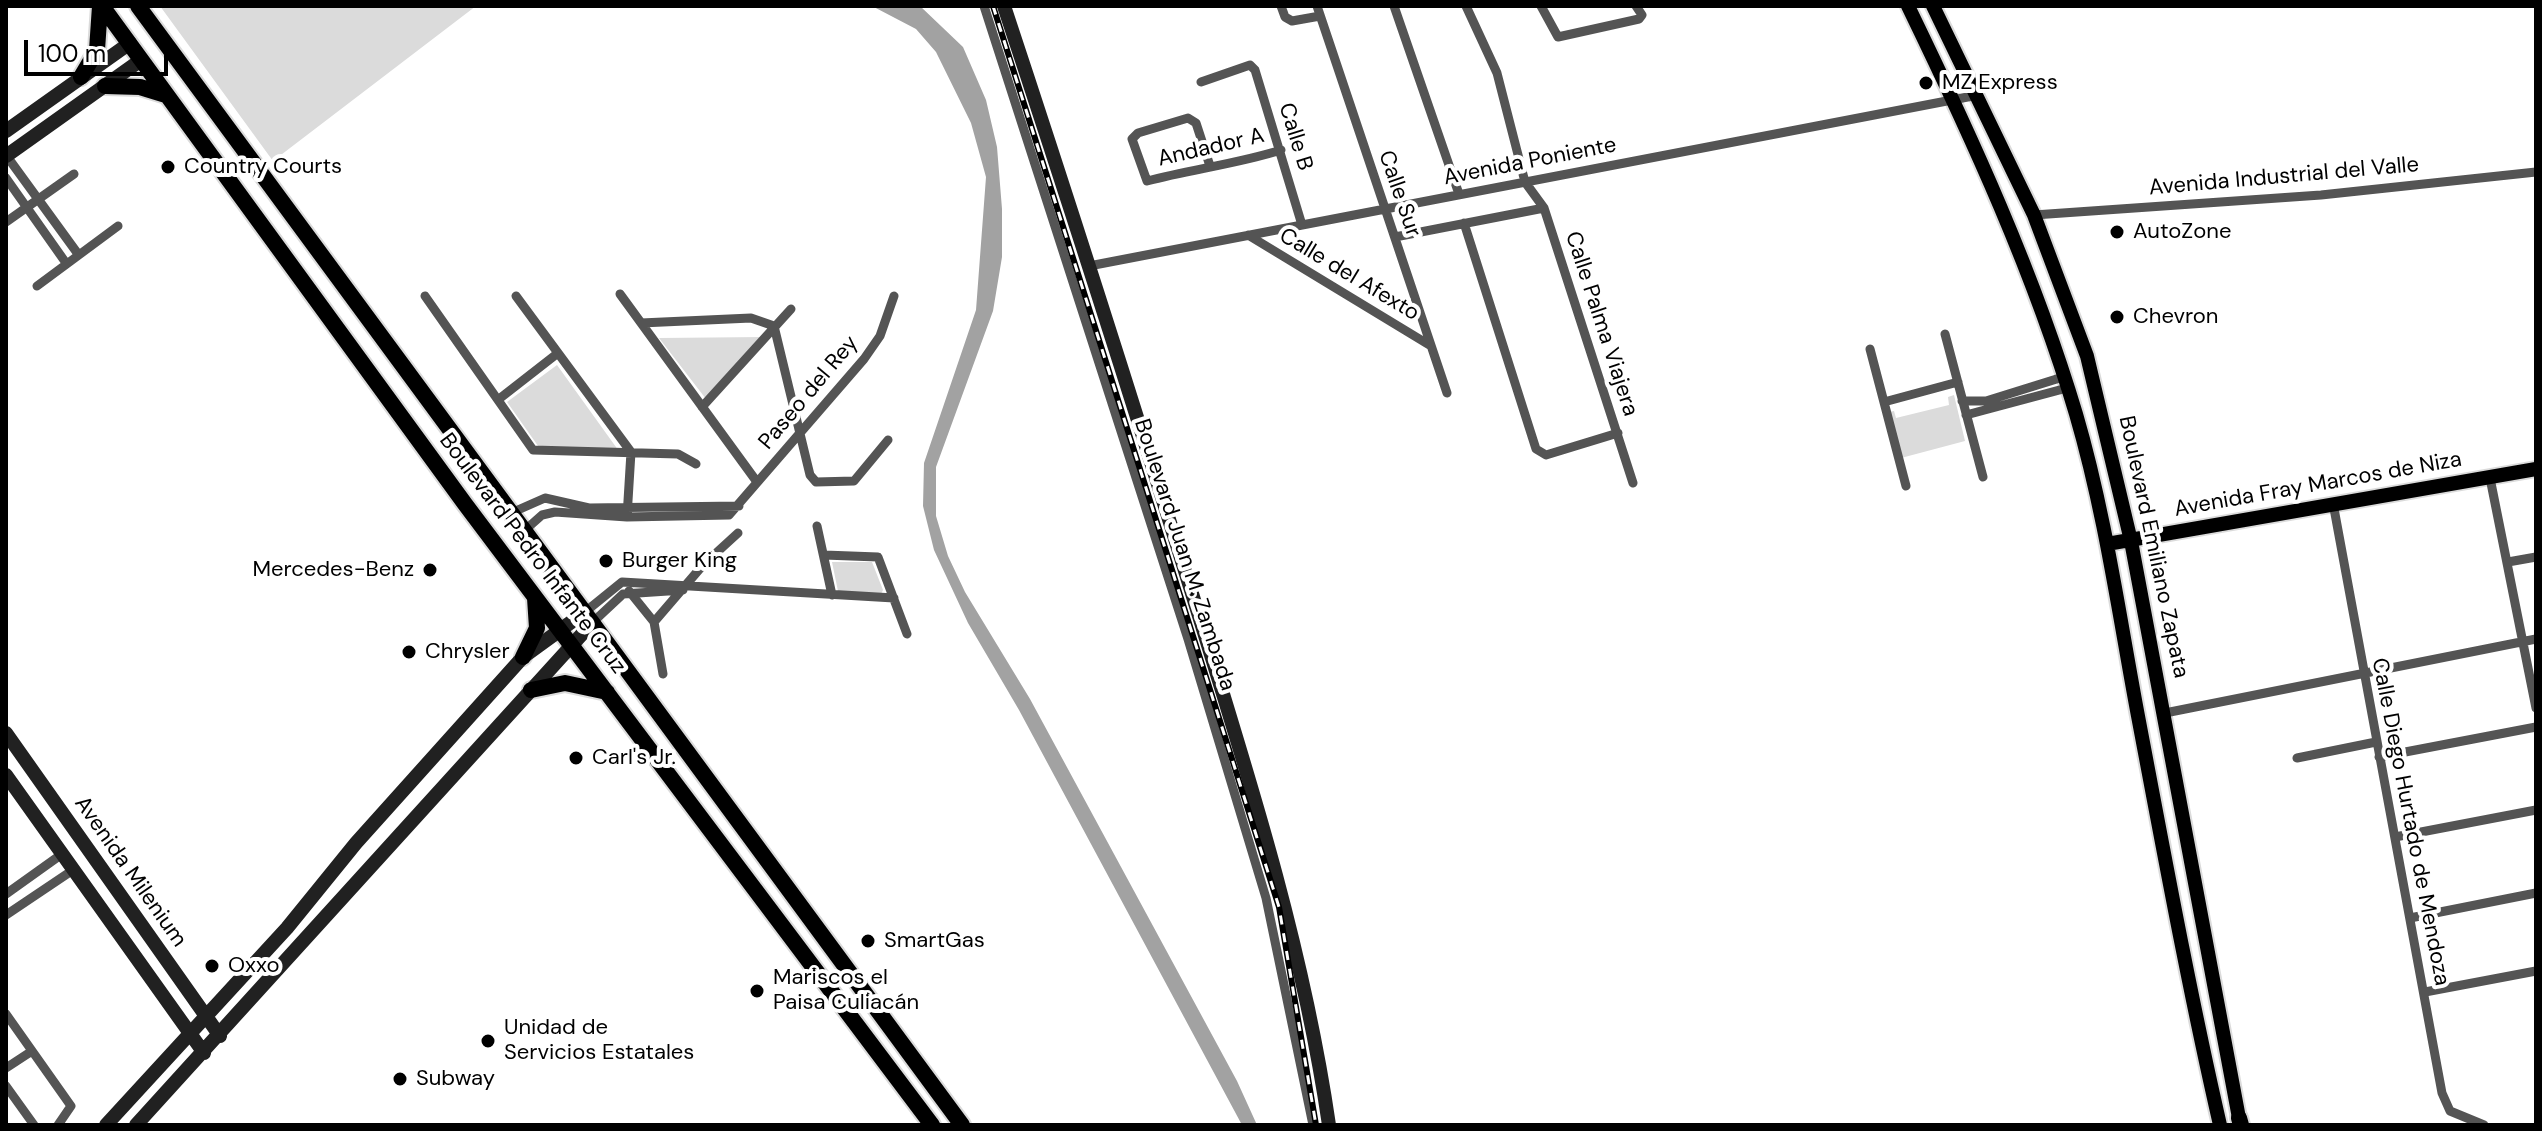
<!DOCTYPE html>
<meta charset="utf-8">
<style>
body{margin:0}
#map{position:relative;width:2542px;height:1131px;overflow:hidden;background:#fff;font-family:"DM Sans",sans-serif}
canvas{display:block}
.frame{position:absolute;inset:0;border:8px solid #000;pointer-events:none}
.scale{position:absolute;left:24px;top:40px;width:144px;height:36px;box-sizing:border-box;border:4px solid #000;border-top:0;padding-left:10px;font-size:24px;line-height:28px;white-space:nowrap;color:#000;-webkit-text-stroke:6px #fff;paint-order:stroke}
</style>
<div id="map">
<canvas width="2542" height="1131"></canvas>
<div class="frame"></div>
<div class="scale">100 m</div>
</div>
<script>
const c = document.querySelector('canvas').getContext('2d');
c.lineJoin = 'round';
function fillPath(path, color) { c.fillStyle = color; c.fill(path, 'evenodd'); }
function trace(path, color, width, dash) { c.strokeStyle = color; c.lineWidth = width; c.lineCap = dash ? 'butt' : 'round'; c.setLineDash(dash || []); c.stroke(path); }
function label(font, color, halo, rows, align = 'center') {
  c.font = font + ' "DM Sans",sans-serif'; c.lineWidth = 8; c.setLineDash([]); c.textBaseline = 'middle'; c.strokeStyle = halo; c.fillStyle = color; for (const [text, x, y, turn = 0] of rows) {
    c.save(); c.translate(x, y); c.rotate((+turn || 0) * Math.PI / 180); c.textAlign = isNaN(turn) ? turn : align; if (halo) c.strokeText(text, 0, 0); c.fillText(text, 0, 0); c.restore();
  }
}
fillPath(new Path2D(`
 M160,6H476L273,161Z
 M764,337L706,399L659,338Z
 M557,365L621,454L543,453L507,402Z
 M1954,395L1965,441L1901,458L1889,412L1894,411L1896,418L1949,405L1948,397Z
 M832,562H872L883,590L880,596H839Z`), '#dbdbdb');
fillPath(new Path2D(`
 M872,6H920L963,47L986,100L997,147L1002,209V257L993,311L936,467V516L948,556L965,592L1030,699L1237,1081L1257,1125H1242L1019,710L968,623L934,550L923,506L924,463L976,310L986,177L971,123L936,52L916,29Z`), '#a2a2a2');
const primary = new Path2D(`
 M1908,6C1972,138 2034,273 2076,414C2105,513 2119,615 2138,716C2164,853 2189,990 2220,1125
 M1933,6L2034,215L2087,356L2131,541L2239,1118
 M2107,544L2536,469`);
const highway = new Path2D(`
 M102,6L465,504L932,1125
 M138,6L962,1125
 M81,77L97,50L100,6
 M105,86L140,87L166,95
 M523,657L537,628L535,598
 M531,690L565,683L607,692
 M2239,1118L2241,1125`);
trace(primary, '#dbdbdb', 18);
trace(highway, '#dbdbdb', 20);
trace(new Path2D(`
 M984,6L1188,639L1266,898L1313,1125
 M1281,6L1285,17L1292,21L1320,16
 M1317,6L1447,393
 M1394,6L1459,194
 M1466,6L1497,73L1525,182L1544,208L1633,483
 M1541,6L1558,37L1639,19L1642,15L1636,6
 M1201,82L1250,65L1255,70L1302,225
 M6,155L78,254
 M1210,166L1196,123L1188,118L1138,133L1132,139L1147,181C1192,169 1237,164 1281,150
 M6,178L66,263
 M2034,215L2321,195L2536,172
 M6,222L74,174
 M1464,223L1536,449L1546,455L1618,433
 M1248,235L1431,346
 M1395,237L1544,208
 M1089,266L1978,95
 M37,286L118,226
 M620,294L757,482
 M425,296L533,450L678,454L696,464
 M516,296L631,452L627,517
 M641,323L751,318L774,326L810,475L816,482L854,481L888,440
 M1945,334L1983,477
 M1870,349L1906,486
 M499,399L558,353
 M1962,401H1986L2063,377
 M1884,402L1958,382
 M702,407L791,309
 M1966,415L2067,388
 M2490,478L2536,708
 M2333,503L2442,1093L2450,1111L2484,1125
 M511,513L545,498L589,508L739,506
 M817,526L832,595
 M524,531L542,515L555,512L627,517L729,515L864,359L880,336L894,296
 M824,555L878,557L907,634
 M2508,562L2536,557
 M629,591L654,622L663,674
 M585,612L622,582L894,598
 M593,622L623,594L683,590
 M654,622L703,565L738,533
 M2165,713L2536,639
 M2379,757L2536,727
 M2297,758L2376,742
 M2395,837L2536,810
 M6,894L62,854
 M6,915L73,870
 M2410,918L2536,893
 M2425,992L2536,971
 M6,1014L71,1106L58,1125
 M6,1068L32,1051
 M6,1086L34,1125`), '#545454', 9);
trace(new Path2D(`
 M1004,6C1068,199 1130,393 1190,587C1245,765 1302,940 1329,1125
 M6,131L130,43
 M6,156L141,60
 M6,733L220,1036
 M6,775L204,1053
 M106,1125L287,928L356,843L523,657L585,612
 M136,1125L593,622`), '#212121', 14);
trace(primary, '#000', 14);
trace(highway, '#000', 16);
const rail = new Path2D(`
 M993,6L1279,907L1316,1125`);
trace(rail, '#000', 6);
trace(rail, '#fff', 3, [9]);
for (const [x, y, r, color] of [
 [1926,83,8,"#000"],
 [168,167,8,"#000"],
 [2117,232,8,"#000"],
 [2117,317,8,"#000"],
 [606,561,8,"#000"],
 [430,570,8,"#000"],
 [409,652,8,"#000"],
 [576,758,8,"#000"],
 [868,941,8,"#000"],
 [212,966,8,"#000"],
 [757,991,8,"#000"],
 [488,1041,8,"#000"],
 [400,1079,8,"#000"]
]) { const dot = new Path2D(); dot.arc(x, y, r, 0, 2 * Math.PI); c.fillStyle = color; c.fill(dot); trace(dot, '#fff', 3); }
label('22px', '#000', '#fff', [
 ["MZ Express",1942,83],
 ["Country Courts",184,167],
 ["AutoZone",2133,232],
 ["Chevron",2133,317],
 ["Burger King",622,561],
 ["Mercedes-Benz",414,570,"right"],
 ["Chrysler",425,652],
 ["Carl's Jr.",592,758],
 ["SmartGas",884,941],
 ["Oxxo",228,966],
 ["Mariscos el",773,978],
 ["Paisa Culiacán",773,1003],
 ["Unidad de",504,1028],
 ["Servicios Estatales",504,1053],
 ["Subway",416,1079]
], 'left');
label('22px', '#000', '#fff', [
 ["Calle B",1295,137,73],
 ["Andador A",1211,148,-13],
 ["Avenida Poniente",1530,162,-11],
 ["Avenida Industrial del Valle",2284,177,-5],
 ["Calle Sur",1399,194,71],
 ["Calle del Afexto",1349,275,31],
 ["Calle Palma Viajera",1601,324,72],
 ["Paseo del Rey",809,393,-50],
 ["Avenida Fray Marcos de Niza",2318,485,-10],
 ["Boulevard Emiliano Zapata",2153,547,78],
 ["Boulevard Pedro Infante Cruz",532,554,53],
 ["Boulevard Juan M. Zambada",1184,555,72],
 ["Calle Diego Hurtado de Mendoza",2410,822,79],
 ["Avenida Milenium",130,872,55]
]);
</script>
